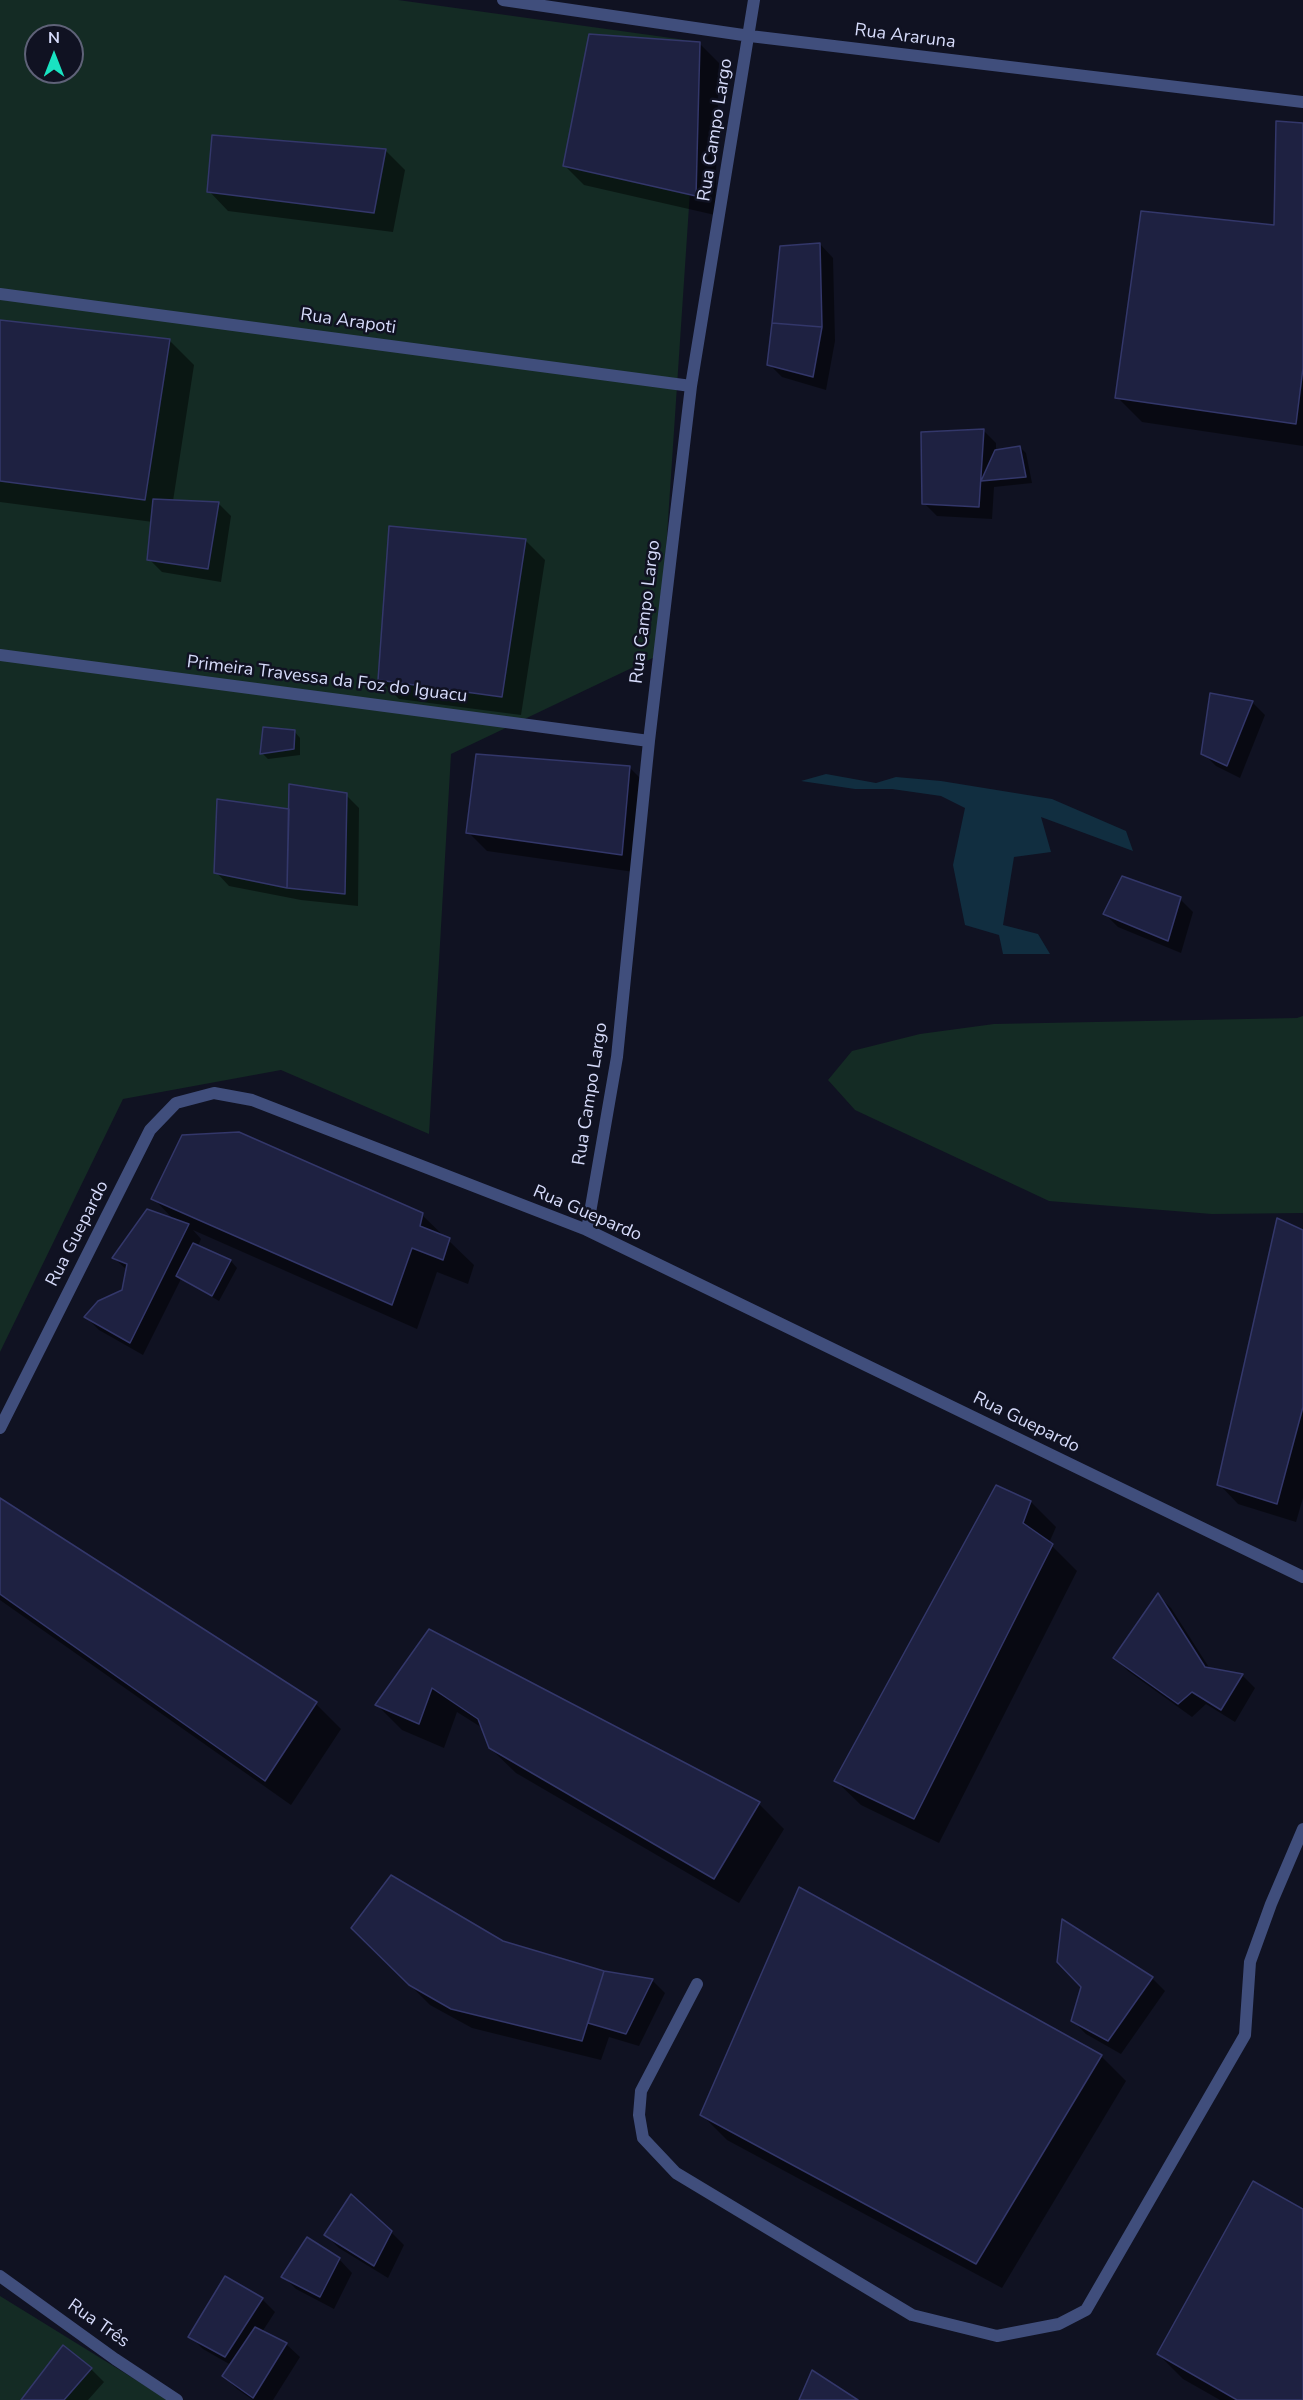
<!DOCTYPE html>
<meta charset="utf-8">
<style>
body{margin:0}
#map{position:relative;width:1303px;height:2400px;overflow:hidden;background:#101222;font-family:"Nunito Sans",sans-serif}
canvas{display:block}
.north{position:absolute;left:24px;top:24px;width:60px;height:60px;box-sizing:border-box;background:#101222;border:2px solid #5f6278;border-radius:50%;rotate:0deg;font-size:16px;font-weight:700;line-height:24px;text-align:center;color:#d6dbfa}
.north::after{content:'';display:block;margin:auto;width:21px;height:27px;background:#19e3c2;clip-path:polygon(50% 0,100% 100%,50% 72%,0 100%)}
</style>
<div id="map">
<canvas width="1303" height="2400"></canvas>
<div class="north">N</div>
</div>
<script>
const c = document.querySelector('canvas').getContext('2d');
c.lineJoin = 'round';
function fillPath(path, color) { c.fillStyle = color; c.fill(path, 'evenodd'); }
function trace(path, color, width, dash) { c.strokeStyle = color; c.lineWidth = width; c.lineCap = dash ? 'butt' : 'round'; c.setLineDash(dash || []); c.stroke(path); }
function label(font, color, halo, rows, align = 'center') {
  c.font = font + ' "Nunito Sans",sans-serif'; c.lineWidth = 5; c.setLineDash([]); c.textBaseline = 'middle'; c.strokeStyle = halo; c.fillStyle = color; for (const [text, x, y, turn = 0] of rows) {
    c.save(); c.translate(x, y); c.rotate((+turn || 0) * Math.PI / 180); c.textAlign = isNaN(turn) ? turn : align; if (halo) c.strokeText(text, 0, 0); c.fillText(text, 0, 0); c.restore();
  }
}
fillPath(new Path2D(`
 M0,0H398L700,42L659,655L451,754L429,1134L281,1070L123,1099L0,1352ZM36,36H72V72H36Z
 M1303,1016V1213L1212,1214L1049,1201L855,1110L828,1080L852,1051L920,1034L994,1024L1297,1018Z
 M0,2296L162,2396L167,2400H0Z`), '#142b24');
fillPath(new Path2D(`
 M826,774L876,783L896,777L941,781L1052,799L1126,831L1133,851L1041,817L1051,852L1014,857L1003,925L1038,934L1050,954H1003L999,935L965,925L953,865L965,808L941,796L892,789H855L801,781Z`), '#112e40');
fillPath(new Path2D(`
 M700,44L719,63L715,215L584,185L564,165Z
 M1303,124V446L1142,422L1117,397L1276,226Z
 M386,151L405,170L393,232L228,211L209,191Z
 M820,244L833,258L835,341L826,390L782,377L769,364Z
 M0,321L169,340L194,365L173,501L218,503L231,516L221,582L162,572L149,559L153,522L0,502Z
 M983,430L996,443V452L1020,447L1026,453L1032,483L994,487L992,519L937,516L924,503Z
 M526,541L545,560L521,715L399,699L379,679Z
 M1252,702L1265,715L1240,778L1216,766L1203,753Z
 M294,731L300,738V755L268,759L262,753Z
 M630,768L649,787L641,873L487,851L468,832Z
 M346,795L359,808L358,906L301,900L229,886L216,872L290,811Z
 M1180,899L1193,912L1181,953L1118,927L1105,914Z
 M153,1198L422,1215L474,1265L468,1284L437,1272L417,1329L193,1230L201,1239L198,1246L231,1261L237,1268L219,1301L181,1279L143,1355L99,1330L86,1317L123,1291L127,1270L114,1258L175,1221Z
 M1303,1231V1498L1296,1522L1238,1504L1219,1484Z
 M996,1487L1031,1502L1056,1527L1049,1543L1077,1571L939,1843L861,1805L836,1781Z
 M1,1501L316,1704L341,1729L291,1805L0,1600Z
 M1158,1595L1171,1608L1210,1669L1242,1675L1255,1688L1235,1722L1206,1704L1192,1717L1128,1671L1115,1658Z
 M430,1631L759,1804L784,1829L739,1903L516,1773L490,1748L484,1729L457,1712L444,1748L402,1730L377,1705Z
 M353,1928L502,1942L604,1973L652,1980L665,1993L639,2046L609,2037L601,2060L472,2028L430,2005Z
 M1152,1978L1165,1991L1121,2054L1086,2034L1073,2021Z
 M1101,2056L1126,2081L1002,2288L727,2140L702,2115Z
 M1303,2211V2400H1220L1183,2379L1158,2354Z
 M391,2232L404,2245L388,2278L339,2248L326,2235Z
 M339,2259L352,2273L334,2309L296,2289L283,2276Z
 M225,2278L262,2299L275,2312L262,2332L286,2344L300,2357L273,2400H253L237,2389L224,2376L231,2365L203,2349L190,2336Z
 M91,2369L104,2382L88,2400H23Z`), '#0007');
const building = new Path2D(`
 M589,34L700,42L696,196L563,166Z
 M1276,121L1303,123V368L1296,424L1115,398L1141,211L1274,225Z
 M212,135L386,149L374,213L207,192Z
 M820,243L822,327L772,323L780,246Z
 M0,320L170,339L145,500L0,481Z
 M772,323L822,327L813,377L767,365Z
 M984,429L979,507L922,504L921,432Z
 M1020,446L1026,477L981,481L995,450Z
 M153,499L219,502L208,569L147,560Z
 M389,526L526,539L502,697L378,680Z
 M1210,693L1253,701L1227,766L1201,754Z
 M263,727L295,730L294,749L260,754Z
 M476,754L630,766L622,855L466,833Z
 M289,784L347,793L345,894L287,888Z
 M217,799L289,809L287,888L214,873Z
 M1122,876L1181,897L1168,941L1103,914Z
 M239,1132L423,1213L420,1226L450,1238L443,1260L412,1248L392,1305L151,1199L182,1135Z
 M147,1209L189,1224L130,1343L84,1317L98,1301L122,1290L127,1264L112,1258Z
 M1277,1218L1303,1230V1407L1277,1504L1217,1485Z
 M193,1243L231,1260L212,1296L176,1276Z
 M996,1485L1031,1501L1023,1523L1053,1544L914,1819L834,1781Z
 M0,1498L317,1702L265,1781L0,1594Z
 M1158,1593L1205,1667L1243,1674L1221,1710L1192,1692L1178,1704L1113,1658Z
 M429,1629L760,1802L714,1879L489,1748L478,1719L432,1688L419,1724L375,1705Z
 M391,1875L503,1941L604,1971L582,2041L451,2009L409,1985L351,1928Z
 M799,1887L1102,2055L976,2264L700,2115Z
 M1062,1919L1153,1977L1108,2041L1071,2021L1081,1987L1057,1962Z
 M604,1971L653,1979L626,2034L588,2023Z
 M1253,2181L1303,2209V2400H1237L1157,2354Z
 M351,2194L392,2231L374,2266L324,2235Z
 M307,2237L340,2258L320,2297L281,2277Z
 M225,2276L263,2298L225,2357L188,2337Z
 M255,2327L287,2343L253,2398L222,2376Z
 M63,2345L92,2368L64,2400H21Z
 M812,2370L858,2400H799Z`);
fillPath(building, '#1e2141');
trace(building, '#33376a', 1.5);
trace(new Path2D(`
 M697,1984L641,2091L639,2115L643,2138L676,2173L912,2315L997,2336L1059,2324L1086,2310L1245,2035L1250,1962L1271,1904L1303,1829`), '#404e7c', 12);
trace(new Path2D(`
 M503,0L750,36L1303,102
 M0,294L691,386
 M0,655L649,741
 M587,1230L617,1057L649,741L691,386L754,0
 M0,1428L150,1130L176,1103L214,1093L252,1100L587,1230L1303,1577
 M0,2276L115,2359L177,2400`), '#404e7c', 12);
label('18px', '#d6dbfa', '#101222', [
 ["Rua Araruna",905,37,7],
 ["Rua Campo Largo",716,130,-81],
 ["Rua Arapoti",348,322,8],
 ["Rua Campo Largo",646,612,-83],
 ["Primeira Travessa da Foz do Iguacu",327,680,7],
 ["Rua Campo Largo",591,1094,-81],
 ["Rua Guepardo",587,1214,23],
 ["Rua Guepardo",78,1234,-63],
 ["Rua Guepardo",1026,1423,26],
 ["Rua Três",98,2324,35]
]);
</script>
